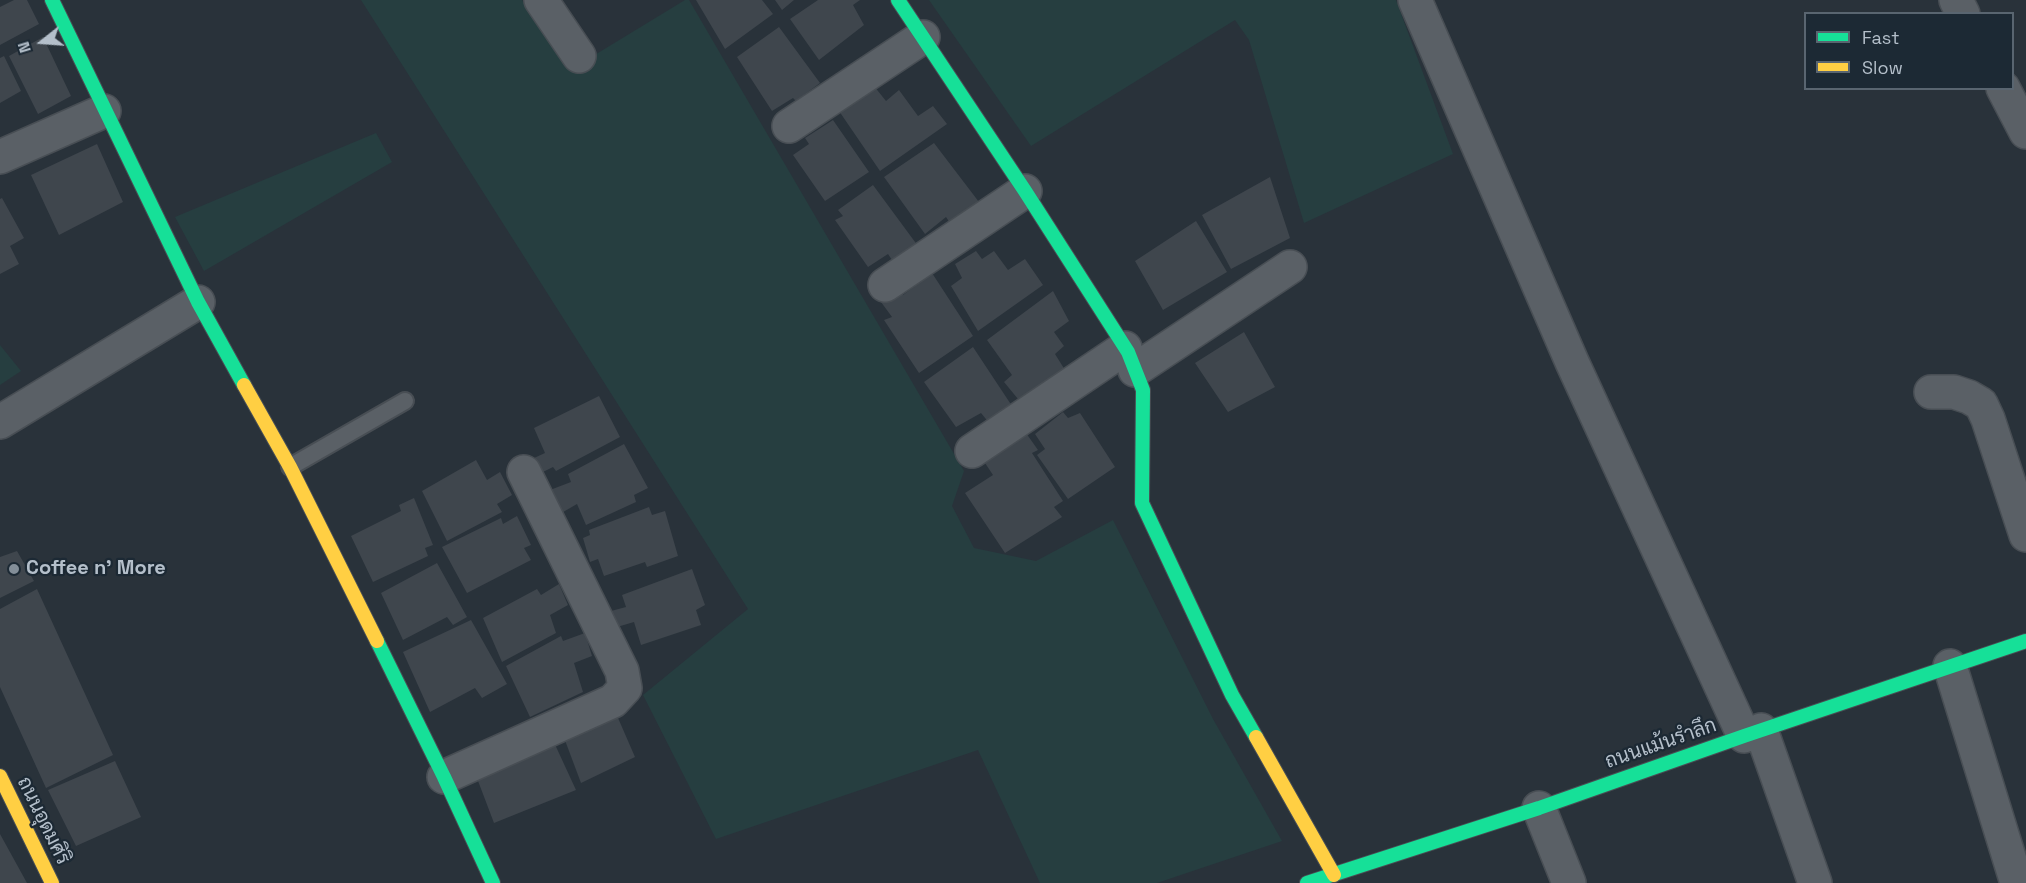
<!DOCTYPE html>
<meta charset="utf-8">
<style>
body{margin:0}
#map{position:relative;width:2026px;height:883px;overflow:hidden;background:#29323a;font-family:"Space Grotesk",sans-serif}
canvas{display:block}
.legend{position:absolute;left:1804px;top:12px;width:210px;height:78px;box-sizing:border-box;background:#1c2934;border:2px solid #596570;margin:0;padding:8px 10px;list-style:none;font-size:18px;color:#b4bfca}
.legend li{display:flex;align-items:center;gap:12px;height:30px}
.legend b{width:30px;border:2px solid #596570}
.north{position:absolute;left:12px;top:12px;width:60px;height:60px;-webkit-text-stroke:4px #1c2934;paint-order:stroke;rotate:253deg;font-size:16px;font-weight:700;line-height:24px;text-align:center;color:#b4bfca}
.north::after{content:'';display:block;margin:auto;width:21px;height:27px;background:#b4bfca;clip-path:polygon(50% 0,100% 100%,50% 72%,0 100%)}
</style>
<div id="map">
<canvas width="2026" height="883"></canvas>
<ul class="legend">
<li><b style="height:8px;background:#16e098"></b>Fast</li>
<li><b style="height:8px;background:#ffcf43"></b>Slow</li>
</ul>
<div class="north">N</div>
</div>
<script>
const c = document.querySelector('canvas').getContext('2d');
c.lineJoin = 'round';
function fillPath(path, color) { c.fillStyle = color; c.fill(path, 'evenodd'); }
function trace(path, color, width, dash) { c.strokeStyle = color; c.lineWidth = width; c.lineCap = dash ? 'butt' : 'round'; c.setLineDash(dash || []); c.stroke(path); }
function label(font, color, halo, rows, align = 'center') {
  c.font = font + ' "Space Grotesk",Sarabun,sans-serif'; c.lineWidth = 4.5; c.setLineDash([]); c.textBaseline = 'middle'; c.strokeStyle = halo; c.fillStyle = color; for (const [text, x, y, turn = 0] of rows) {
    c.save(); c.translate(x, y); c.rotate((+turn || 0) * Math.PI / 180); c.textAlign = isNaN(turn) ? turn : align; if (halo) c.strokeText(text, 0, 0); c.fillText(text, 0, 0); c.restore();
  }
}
fillPath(new Path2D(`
 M361,0H522L570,70L685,0H689L964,471L952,506L974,548L1036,561L1113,520L1213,719L1282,841L1157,883H1040L978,750L716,839L643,695L748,609Z
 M929,0H1396L1453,154L1304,223L1249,40L1235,20L1031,146Z
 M376,133L392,162L204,271L175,217Z
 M0,345L21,371L0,385Z`), '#263e40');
fillPath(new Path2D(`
 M14,0H27L39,24L0,45V7Z
 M696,0H762L773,14L725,49Z
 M775,0H794L782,10Z
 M818,0H860L853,5L864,25L819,60L790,19Z
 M779,27L820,83L796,101L793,98L772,111L737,57Z
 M43,37L71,96L38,114L9,56Z
 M4,56L21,91L0,103V58Z
 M874,86L886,101L899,90L918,116L933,106L947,124L880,171L839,111Z
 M833,120L869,172L825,201L793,155L809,144L805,138Z
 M934,143L979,202L950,223L946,217L925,234L884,177Z
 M97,144L123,202L59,235L31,175Z
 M1270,177L1290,238L1231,269L1202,215Z
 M873,185L918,246L894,263L888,254L868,267L835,220L843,216L838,210Z
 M2,198L24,238L10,246L19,264L0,274V199Z
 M1196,221L1227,272L1163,310L1135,261Z
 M976,251L982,259L994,251L1008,270L1025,259L1043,285L978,331L951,286L962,278L955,264Z
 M932,273L973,336L919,373L884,320L892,317L881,302L900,290L903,295Z
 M1053,291L1069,321L1054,332L1064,346L1055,354L1065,370L1018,399L1004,382L1012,375L987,340Z
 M1244,332L1275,387L1228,412L1195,363Z
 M973,347L1012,406L990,424L981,413L956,427L924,382Z
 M599,396L620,437L556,471L553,467L541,473L534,458L545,453L534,428Z
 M1063,412L1068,418L1080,413L1115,467L1068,499L1037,455L1045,449L1035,434Z
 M1026,433L1038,450L1032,453L1063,501L1054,507L1062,517L1005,553L965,493L993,475L985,463Z
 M624,444L648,488L634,495L636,502L586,525L577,504L558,515L550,490L571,482L568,474Z
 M476,460L487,480L500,472L512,495L497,504L502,512L447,541L422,491Z
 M414,498L433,545L425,548L428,556L373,582L351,536L401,511L399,505Z
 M649,507L652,515L665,511L678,556L647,567L645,562L604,576L598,559L590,562L583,538L590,535L589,530Z
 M517,516L531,545L524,548L531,560L467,593L442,547L501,518L503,524Z
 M17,551L34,581L0,598V557Z
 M437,563L467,617L453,625L447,617L403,640L381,593Z
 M692,569L705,605L696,610L701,625L641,645L634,622L617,627L611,611L626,607L622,595Z
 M559,584L568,605L550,615L556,633L502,662L483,618L537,589L541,595Z
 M37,589L113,755L46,788L0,687V609Z
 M471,620L507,684L482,698L475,688L430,712L403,652Z
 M585,633L592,656L574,663L583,692L530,717L506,666L561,636L563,641Z
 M615,711L635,757L581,783L563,735Z
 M552,738L576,790L494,823L475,773Z
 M115,761L141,817L76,846L48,790Z
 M0,834L27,883H0Z`), '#3f464d');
const lane = new Path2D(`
 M290,467L405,401`);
const street = new Path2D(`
 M541,0L579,56
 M1415,0L1572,362L1744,736
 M1956,0L1963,14
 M2003,88L2026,132
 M789,126L923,37
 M0,157L104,111
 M885,285L1025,191
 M1135,370L1290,267
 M1931,392H1954L1969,397L1981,404L1988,419L2026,535
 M0,422L198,302
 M972,451L1125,348
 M1950,666L2017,883
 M1761,730L1815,883
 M444,777L613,701L625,688L622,671L524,472
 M1539,808L1569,883`);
const fast = new Path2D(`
 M52,0L198,302L244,385
 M898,0L1025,191L1128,352L1143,390L1142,503L1232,695L1256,737
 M377,641L444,777L493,883
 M1307,883L1539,808L1744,736L2026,641`);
const slow = new Path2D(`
 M244,385L290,467L377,641
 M1256,737L1334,875
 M0,776L52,883`);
trace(lane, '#484e54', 20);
trace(street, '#484e54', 36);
trace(fast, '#484e54', 16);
trace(slow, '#484e54', 16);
trace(lane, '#5a6066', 16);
trace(street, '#5a6066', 33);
trace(fast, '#16e098', 14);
trace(slow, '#ffcf43', 14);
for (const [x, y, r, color] of [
 [14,569,6,"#838e98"]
]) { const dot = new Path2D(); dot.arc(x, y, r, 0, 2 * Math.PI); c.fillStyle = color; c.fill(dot); trace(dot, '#1c2934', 2); }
label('bold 20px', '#b4bfca', '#1c2934', [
 ["Coffee n’ More",26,569]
], 'left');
label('20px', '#b4bfca', '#1c2934', [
 ["ถนนแม้นรำลึก",1661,744,-19],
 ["ถนนอุดมศิริ",43,821,64]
]);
</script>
